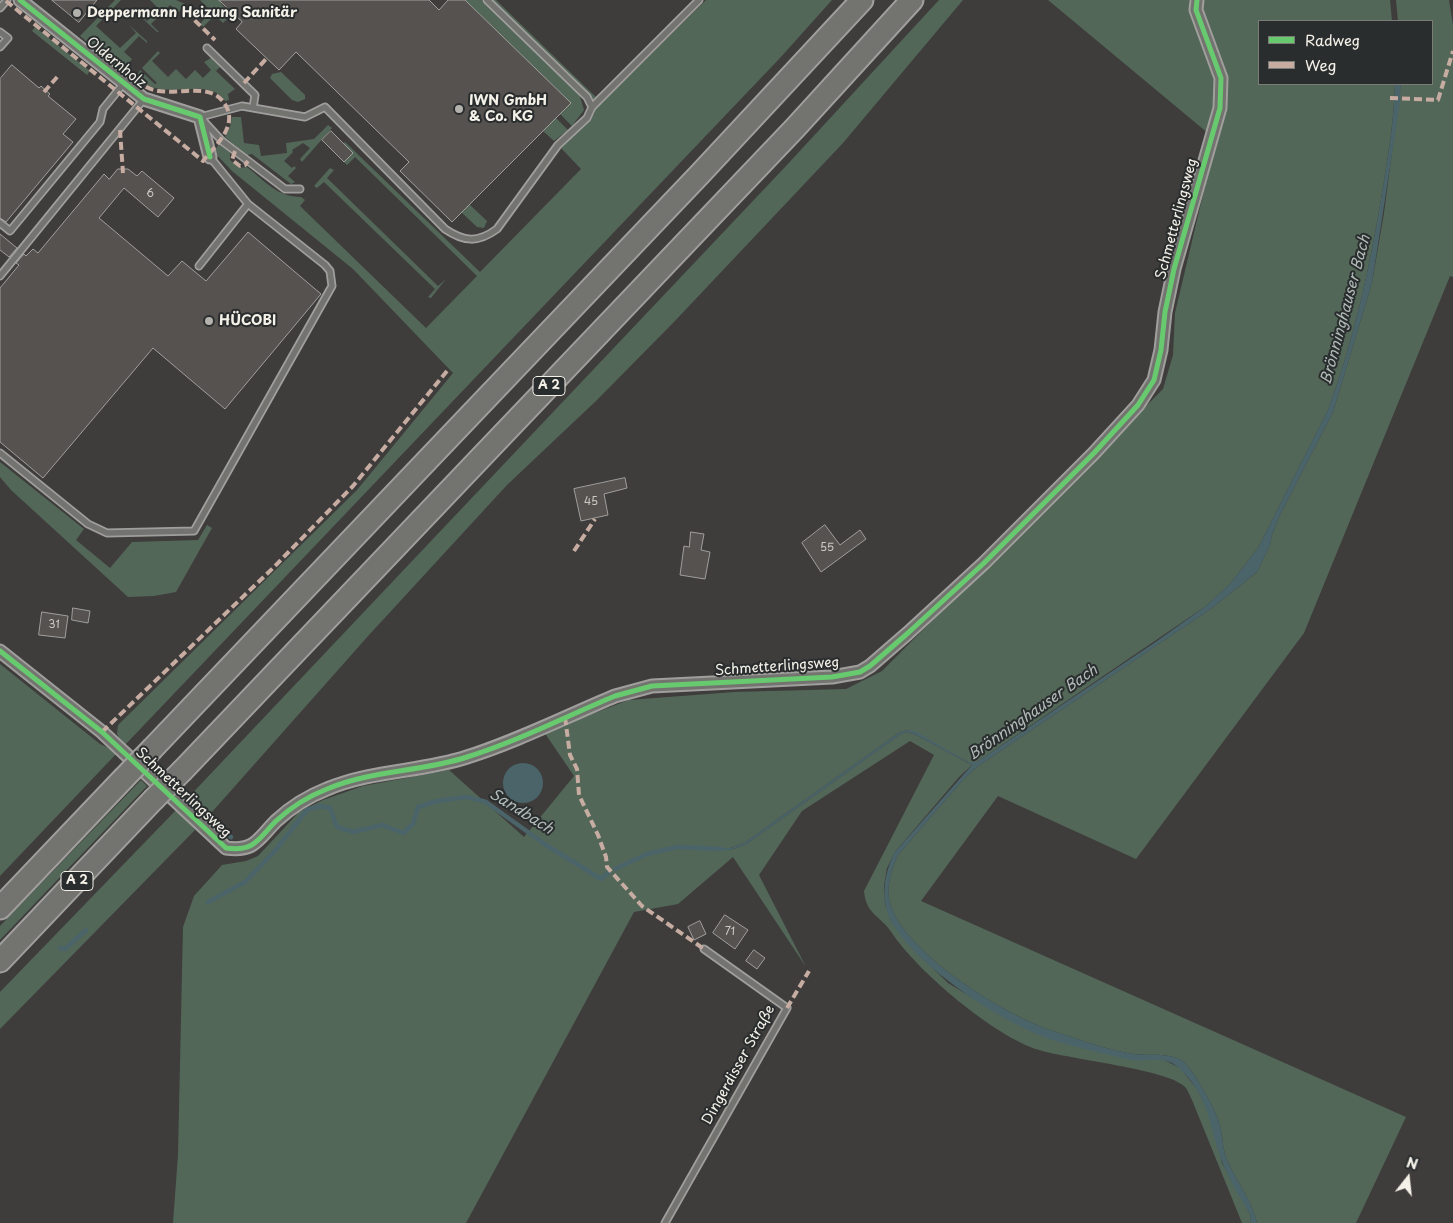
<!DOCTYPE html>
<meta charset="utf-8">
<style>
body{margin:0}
#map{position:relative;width:1453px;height:1223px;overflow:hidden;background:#3e3d3c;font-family:"Playpen Sans",sans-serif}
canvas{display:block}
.legend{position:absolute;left:1258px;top:20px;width:175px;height:65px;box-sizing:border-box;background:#2a2d2e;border:1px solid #7b7b78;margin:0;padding:6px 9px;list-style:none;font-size:15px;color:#f4f1e8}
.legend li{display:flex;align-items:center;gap:10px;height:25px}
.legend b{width:25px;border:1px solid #7b7b78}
.north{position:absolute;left:1383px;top:1153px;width:50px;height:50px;-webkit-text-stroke:4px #2a2d2e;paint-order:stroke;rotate:16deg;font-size:14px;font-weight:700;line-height:20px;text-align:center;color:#f4f1e8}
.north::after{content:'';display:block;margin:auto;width:18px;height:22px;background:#f4f1e8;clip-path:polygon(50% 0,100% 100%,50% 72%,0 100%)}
</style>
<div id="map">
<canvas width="1453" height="1223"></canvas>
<ul class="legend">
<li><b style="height:6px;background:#67ca6e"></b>Radweg</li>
<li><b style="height:6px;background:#c7aca2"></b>Weg</li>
</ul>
<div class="north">N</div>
</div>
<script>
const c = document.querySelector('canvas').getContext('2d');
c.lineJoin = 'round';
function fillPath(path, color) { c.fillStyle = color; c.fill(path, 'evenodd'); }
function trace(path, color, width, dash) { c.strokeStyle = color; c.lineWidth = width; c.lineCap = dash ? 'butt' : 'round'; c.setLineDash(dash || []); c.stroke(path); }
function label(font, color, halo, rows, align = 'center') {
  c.font = font + ' "Playpen Sans",sans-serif'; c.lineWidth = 4; c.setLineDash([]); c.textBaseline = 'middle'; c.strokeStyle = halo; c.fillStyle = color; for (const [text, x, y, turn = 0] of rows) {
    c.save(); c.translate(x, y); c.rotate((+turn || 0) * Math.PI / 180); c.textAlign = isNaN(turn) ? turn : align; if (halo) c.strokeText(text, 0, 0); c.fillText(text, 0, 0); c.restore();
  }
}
fillPath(new Path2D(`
 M115,0H121L96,26L120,48L136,33L129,25L147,41V43L139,36L124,52L132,59L128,64L117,66L80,36Z
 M150,0H176L185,4L179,12L170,5L151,24L159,32H157L140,16V14L147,21L159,9Z
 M200,0H222L221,4L232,14L223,23L215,15L203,27L200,24L211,11Z
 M465,0H482L579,93L584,110L572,126L560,114L571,103Z
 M492,0H496L602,103L706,0H832L780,58L124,746L117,734L118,725L357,490L453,373L353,269L232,171L214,152L219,144L230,153V160L240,168L247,167C265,181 277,197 301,197L305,200L300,206L426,328L477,276L355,157L347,165L344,162L343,144L345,142L480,272L581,169L561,148L594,114C596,105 596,101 589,95Z
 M939,0H963L843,143L673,323L597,400L507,485L369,635L212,812L184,802L786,166Z
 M1048,0H1189V10L1217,78V101L1209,134Z
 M1203,0H1390L1392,21H1259V84H1395C1394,120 1388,157 1382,193C1370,267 1354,340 1328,410L1258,548L1230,584L1206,606L977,762H968L908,730L900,732L744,843L730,848H717L730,850L745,845L901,734L907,732L916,735L972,765L959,777L895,852L887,868L884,886L885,904L891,921L913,949L948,983L1011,1021L1133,1060L1162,1059L1180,1068L1197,1089L1208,1110L1222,1163L1250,1214L1251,1223H1242L1192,1100C1190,1096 1188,1090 1185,1087C1168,1069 1067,1059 1039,1050C995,1037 917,971 892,933C881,916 866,915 864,891L934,755L910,741L802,811L759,875L806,967L733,857L678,904L634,912L466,1223H173L178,1155L183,927L194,896L222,865L246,861L258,856L299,812L323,800L363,786L449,770L524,837L574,776L544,732L629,700L734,692L846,689L882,671L1163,389L1173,355L1175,313L1225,102V78L1203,11Z
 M1396,0H1449L1453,25V277L1450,276L1304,633L1136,859L998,796L921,901L1406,1117L1356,1223H1257C1252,1201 1237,1182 1228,1162C1222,1149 1223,1137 1220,1125C1217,1112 1192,1066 1181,1060C1166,1052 1149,1056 1133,1054C1108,1050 1081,1040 1056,1032C1009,1018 906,954 891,906C885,889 891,871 898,855L963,780L977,767L1212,608L1257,572L1270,545L1272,535L1279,517L1333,412L1372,283L1384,213L1401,84H1432V21H1398Z
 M35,27L90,71L87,75L32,31Z
 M158,51L160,53L152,61L168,77L176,69L186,79L195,70L203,78L211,70L204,62L211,58L220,67L216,71L235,89L228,94L229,100L225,101C209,76 169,100 143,83L141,85L135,80L140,70L155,84L157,83L142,68Z
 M281,72L305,95V99L298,102L292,100L270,78L272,74Z
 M232,117H241L244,143L259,145L261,156L287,153L286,143L314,139L328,125L332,128L302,162L300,159L310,148L303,143L292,150L293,152L284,161L292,168L294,166L296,168L288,176L295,182L291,184L252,154L247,155L225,137L230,127Z
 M556,118L568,130L554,141L543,131Z
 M330,168L334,170L327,178L438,286L446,279L431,298L428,297L435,289L324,182L317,188L314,186Z
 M469,204L487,221L484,228L477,227L461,212Z
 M0,462L84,529L76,540L110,568L132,542L198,540L207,525L212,528L176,592L154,596L128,597L11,490L0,477Z
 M0,664L100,744L118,752L0,876Z
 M141,780L147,786L0,940V926Z
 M178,808L195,830L0,1029V992Z`), '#536758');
fillPath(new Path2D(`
 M1395,84H1401L1400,102L1372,283L1333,412L1279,517L1272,535L1270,545L1257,572L1212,608L977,767L963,780L898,855C891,871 885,889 891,906C906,954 1009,1018 1056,1032C1081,1040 1108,1050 1133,1054C1149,1056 1166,1052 1181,1060C1192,1066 1217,1112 1220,1125C1223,1137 1222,1149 1228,1162C1237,1182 1252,1201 1257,1223H1251L1250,1214C1240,1198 1230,1181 1223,1164C1209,1129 1211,1098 1180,1069C1165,1054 1148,1063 1130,1060C1105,1054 1078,1048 1053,1040C1004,1024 916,967 891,921C880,899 884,873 895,852L972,765L916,735L907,732L901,734L745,845L730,850H717V848H730L744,843L900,732L908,730L917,732L968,762H977L1157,641L1206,606L1230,584L1258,548L1328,410C1354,340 1370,267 1382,193C1388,157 1394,121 1395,84Z
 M503 783a20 20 0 1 1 40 0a20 20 0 1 1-40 0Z`), '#4a646a');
trace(new Path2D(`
 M203,814L231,837
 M615,869L647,854L677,847L722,849
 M208,902L245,882L273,853L307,810L320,806L330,808L337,827L353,832L382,825L403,833L413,824L418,807L437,801L467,797L486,802L546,845L601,879L609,872
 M60,948L65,949L86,930`), '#4a646a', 4.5);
const building = new Path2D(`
 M52,0H97L79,22Z
 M219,0H429L439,10L448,0H465L571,103L452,222L400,171L409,162L296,52L279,70L236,29L242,22Z
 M12,65L39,88L41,86L50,94L48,96L76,119L63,134L73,142L6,222L0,218V79Z
 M331,131L353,153L344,162L322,140Z
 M118,169H128L137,176L142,171L174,198L158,217L124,188L99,218L168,276L182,261L206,281L248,232L321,294L225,409L153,348L43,478L0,442V288L19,265L16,263L24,254L26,256L33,249L38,253L104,174L109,179Z
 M0,234L17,248L9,257L0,250Z
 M625,478L627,488L604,494L608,515L581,521L574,489Z
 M825,525L840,545L860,530L866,539L821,572L802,543Z
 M691,532L704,534L701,550L710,552L705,579L680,575L684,546L689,547Z
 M73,608L90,611L88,623L72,620Z
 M42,612L68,616L65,638L39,635Z
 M725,915L748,930L735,949L713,933Z
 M700,921L706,934L694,940L688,927Z
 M754,950L765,958L757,969L746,961Z`);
fillPath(building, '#565250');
trace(building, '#a09f9d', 1);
const lane = new Path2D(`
 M0,8L7,0
 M0,32L8,38L0,47
 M207,48L255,95L253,108
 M592,107L699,0
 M300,189H285L222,141L200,117L242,106L305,117L325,107L445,229C464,242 478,243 497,229L558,145L587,118L592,107L587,97L487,0
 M0,223L10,231L100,122L103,109L124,83
 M199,266L248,204
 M0,276L144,99
 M0,453L88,524L107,533L194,531L332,286L330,271L325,265L248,204L210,157
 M665,1223L787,1008L704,949`);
const street = new Path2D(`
 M20,0L144,99L200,117L210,157
 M0,651L102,732L226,848C255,852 258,839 276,821C290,808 309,796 327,789C372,770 421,772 467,757C518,741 567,716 615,696L652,686L832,677L860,672L870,666L908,633L984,563L1094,453L1138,405L1154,380L1161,350L1165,312L1174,269L1220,108L1221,78L1196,10L1197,0`);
const highway = new Path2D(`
 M153,748L700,174L862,0
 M183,770L795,128L912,0
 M0,908L123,779
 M0,961L153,800`);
trace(lane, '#a09f9d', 9);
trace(street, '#a09f9d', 15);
trace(highway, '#a09f9d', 25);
trace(lane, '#737370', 5.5);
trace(street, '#737370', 11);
trace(highway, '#737370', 21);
const highwayBridge = new Path2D(`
 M123,779L153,748
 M153,800L183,770`);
trace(highwayBridge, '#a09f9d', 25, []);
trace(highwayBridge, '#737370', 21);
trace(new Path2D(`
 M6,1L203,161C215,146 236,128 227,108C212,75 168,103 143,85
 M186,12L215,40
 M244,83L266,59
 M44,92L58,76
 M1390,98L1438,100L1453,51
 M120,130L123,173
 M235,151L232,160L240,166L245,165L248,161
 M574,551L595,519
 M565,717L570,755L577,769L579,795L598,835L606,857L607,867L642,906L704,949
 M102,732L273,568L353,486L447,371
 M787,1008L809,971`), '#c7aca2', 4, [8, 4]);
trace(new Path2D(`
 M20,0L144,99L200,117L210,157
 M0,651L102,732L226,848C255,852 258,839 276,821C290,808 309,796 327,789C372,770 421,772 467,757C518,741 567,716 615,696L652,686L832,677L860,672L870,666L908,633L984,563L1094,453L1138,405L1154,380L1161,350L1165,312L1174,269L1220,108L1221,78L1196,10L1197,0`), '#67ca6e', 5);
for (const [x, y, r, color] of [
 [77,13,5,"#b4b2ac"],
 [459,109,5,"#b4b2ac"],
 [209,321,5,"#b4b2ac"]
]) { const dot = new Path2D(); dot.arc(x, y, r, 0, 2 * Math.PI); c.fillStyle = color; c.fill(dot); trace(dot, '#2a2d2e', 2); }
label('11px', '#ccc9c2', null, [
 ["6",150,194],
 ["45",591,502],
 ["55",827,548],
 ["31",54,625],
 ["71",730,932]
]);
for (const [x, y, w] of [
 [549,386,32],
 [77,881,32]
]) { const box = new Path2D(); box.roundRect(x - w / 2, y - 9.5, w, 19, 4); c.fillStyle = '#2a2d2e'; c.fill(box); trace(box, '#f4f1e8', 1); }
label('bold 12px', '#f4f1e8', null, [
 ["A 2",549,386],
 ["A 2",77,881]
]);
label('bold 14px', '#f4f1e8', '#2a2d2e', [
 ["Deppermann Heizung Sanitär",87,13],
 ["IWN GmbH",469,101],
 ["& Co. KG",469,117],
 ["HÜCOBI",219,321]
], 'left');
label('14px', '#f4f1e8', '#2a2d2e', [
 ["Oldernholz",116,63,39],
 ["Schmetterlingsweg",1177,219,-75],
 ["Schmetterlingsweg",777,667,-4],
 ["Schmetterlingsweg",183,793,43],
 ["Dingerdisser Straße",739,1065,-61]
]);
label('italic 15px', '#b0bab7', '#2a2d2e', [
 ["Brönninghauser Bach",1346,310,-75],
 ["Brönninghauser Bach",1033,713,-35],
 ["Sandbach",521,812,32]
]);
</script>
